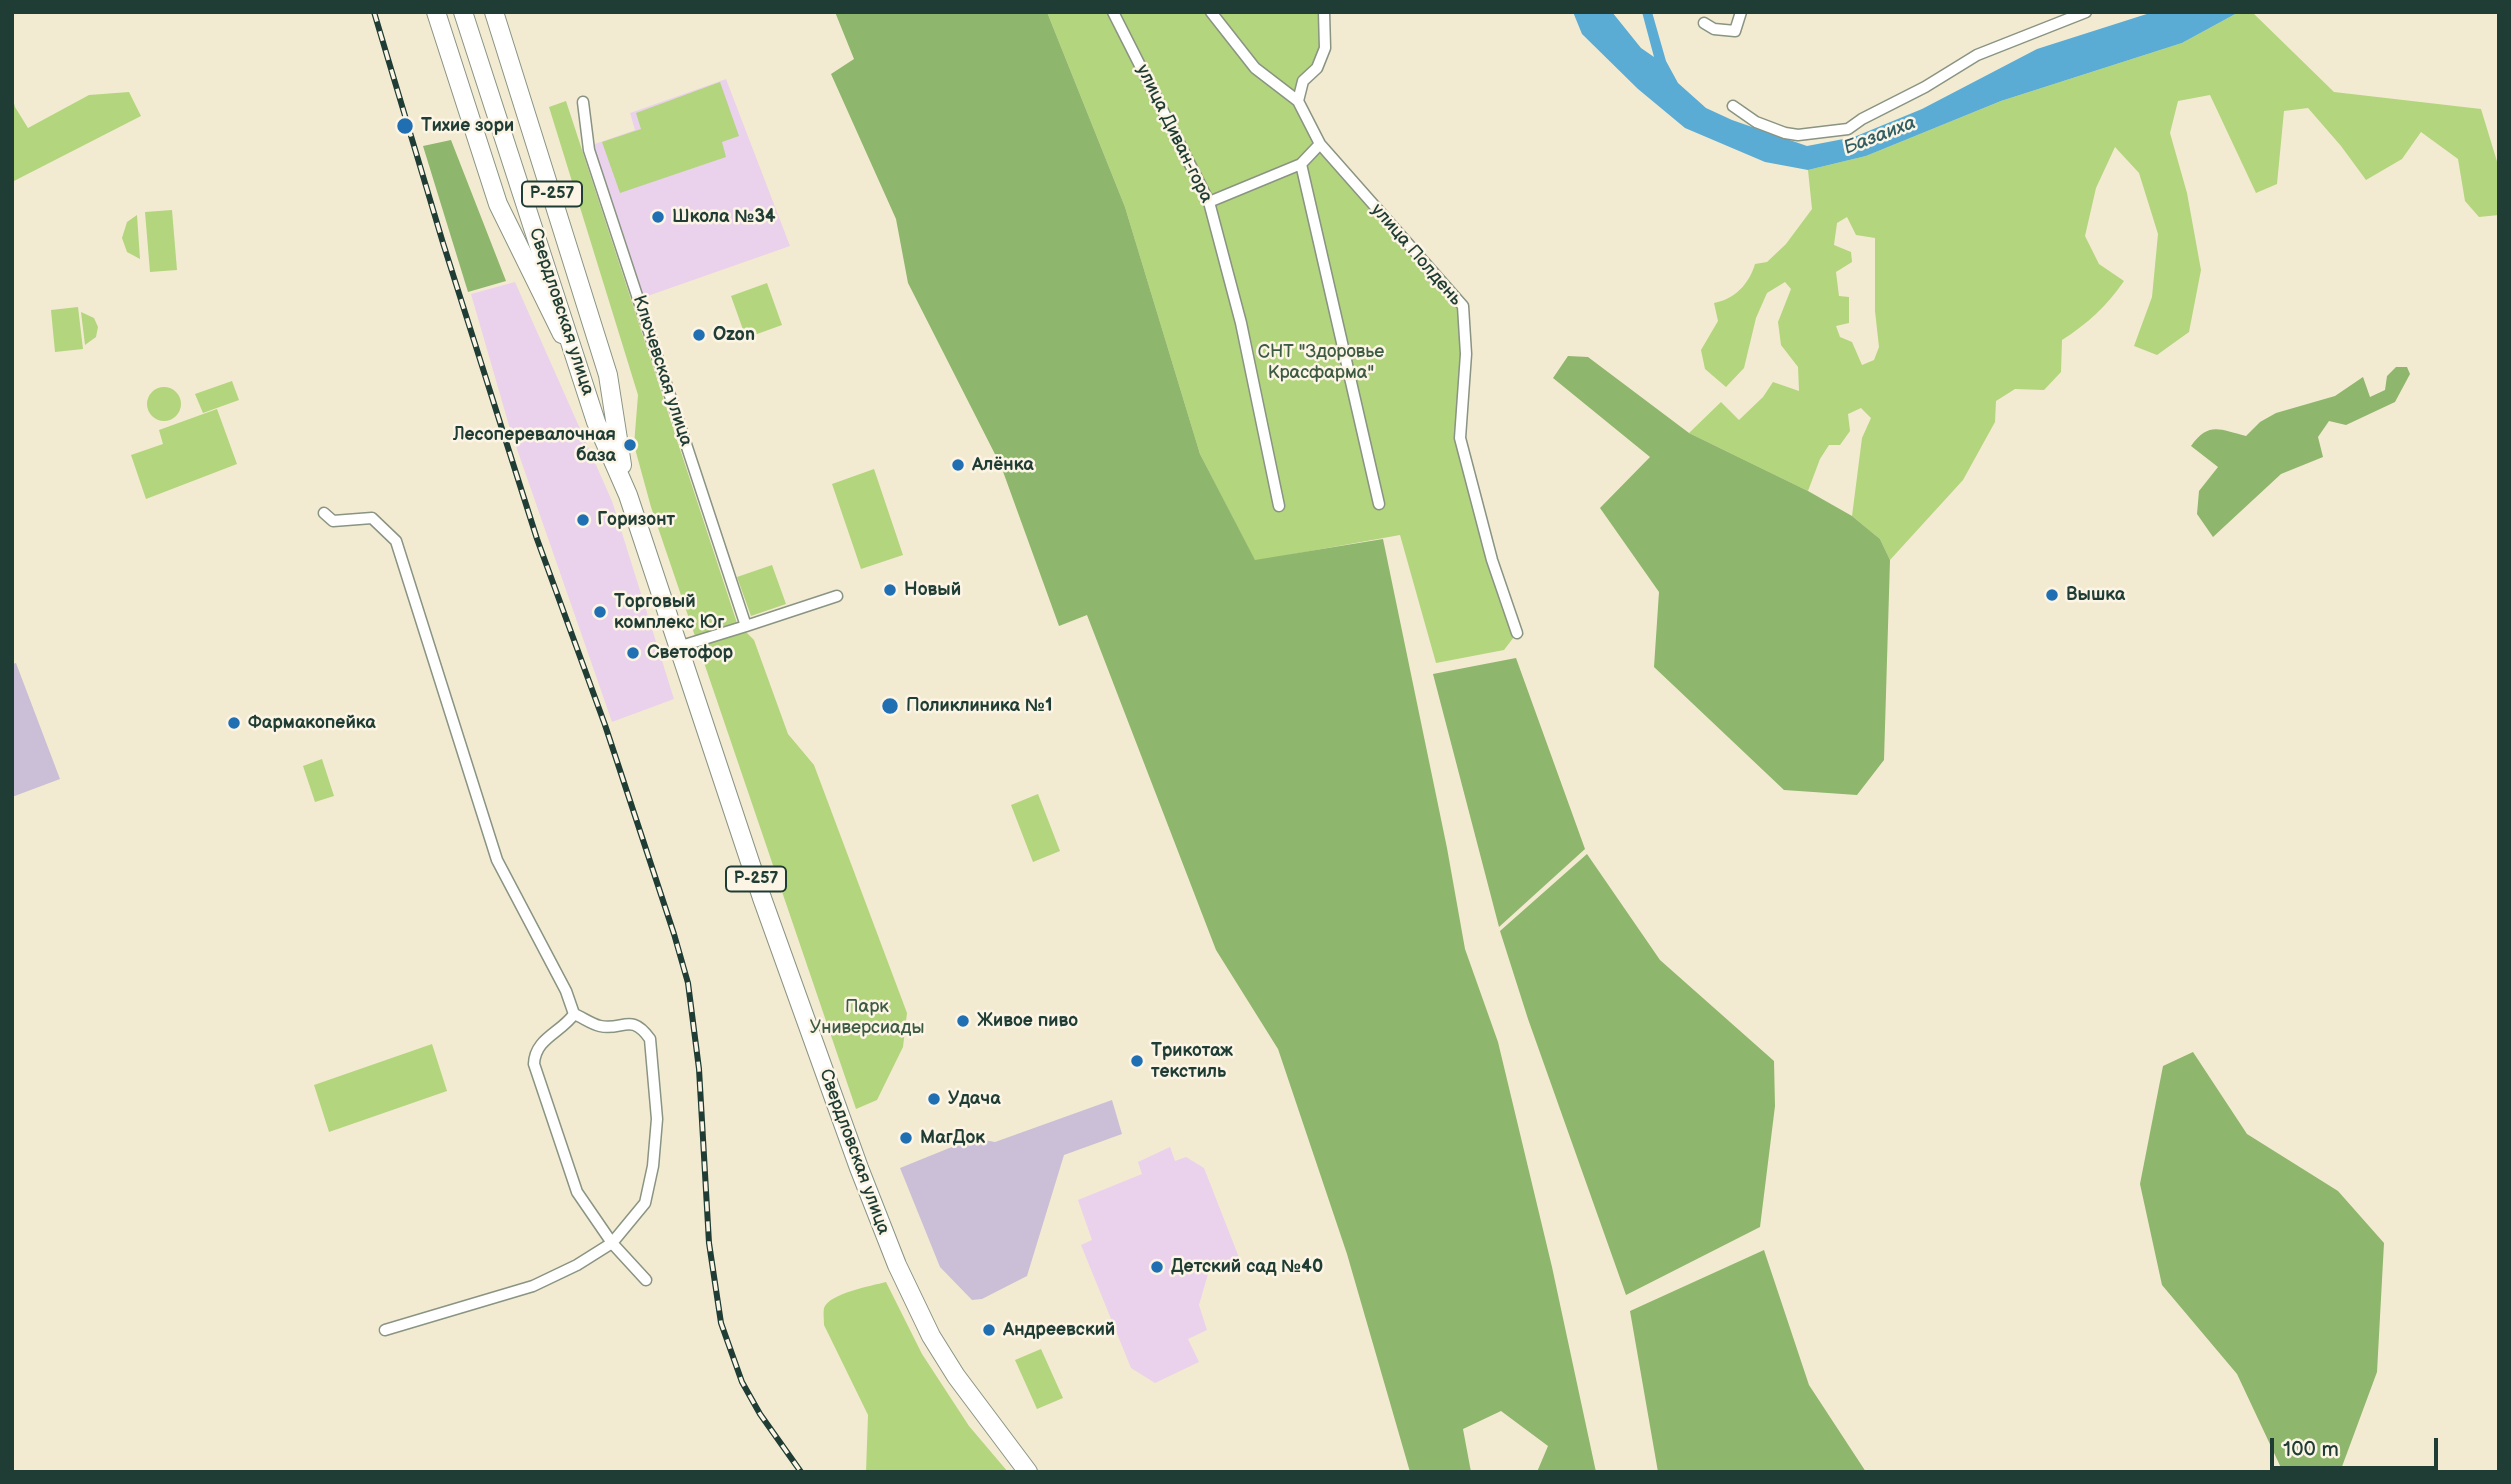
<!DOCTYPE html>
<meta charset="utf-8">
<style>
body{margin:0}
#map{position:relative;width:2511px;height:1484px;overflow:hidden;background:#f3ebd1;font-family:"Balsamiq Sans",sans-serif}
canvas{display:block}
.frame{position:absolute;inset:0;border:14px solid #1f3d34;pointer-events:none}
.scale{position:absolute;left:2270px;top:1438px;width:168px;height:32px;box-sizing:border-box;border:4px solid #1f3d34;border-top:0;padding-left:9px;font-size:21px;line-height:24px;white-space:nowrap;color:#1f3d34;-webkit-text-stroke:5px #fcf5e5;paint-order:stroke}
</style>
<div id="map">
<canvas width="2511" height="1484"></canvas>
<div class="frame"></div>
<div class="scale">100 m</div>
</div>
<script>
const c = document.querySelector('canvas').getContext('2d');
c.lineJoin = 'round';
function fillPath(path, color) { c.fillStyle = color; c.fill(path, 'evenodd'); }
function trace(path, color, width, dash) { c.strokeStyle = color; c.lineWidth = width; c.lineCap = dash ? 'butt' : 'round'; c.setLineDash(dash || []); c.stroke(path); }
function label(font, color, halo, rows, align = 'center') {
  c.font = font + ' "Balsamiq Sans",sans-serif'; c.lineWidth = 5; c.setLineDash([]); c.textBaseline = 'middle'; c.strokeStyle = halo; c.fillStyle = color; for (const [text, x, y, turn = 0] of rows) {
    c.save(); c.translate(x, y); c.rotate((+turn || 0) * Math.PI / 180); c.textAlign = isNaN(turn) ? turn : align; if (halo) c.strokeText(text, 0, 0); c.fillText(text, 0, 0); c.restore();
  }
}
fillPath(new Path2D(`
 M726,79L790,246L642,298L592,145L635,130L630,113Z
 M515,282L612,501L674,699L612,722L510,429L471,294Z
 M1170,1147L1175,1161L1186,1157L1204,1168L1240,1260L1208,1274L1199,1305L1207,1330L1188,1339L1199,1362L1155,1383L1131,1368L1081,1245L1092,1240L1078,1200L1142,1174L1138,1162Z`), '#ead1ec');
fillPath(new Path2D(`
 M16,663L60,779L12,797V664Z
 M1112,1100L1122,1134L1064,1155L1027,1276L982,1299L972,1300L940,1267L900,1168L974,1138L995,1142Z`), '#cabfd6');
fillPath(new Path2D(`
 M1047,12H1324L1325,48L1303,82L1298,101L1320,144L1463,306L1460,438L1517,633L1504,650L1436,663L1400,535L1255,561L1200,454L1125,207Z
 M2239,12H2252L2334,92L2481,109L2499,168V215L2479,217L2465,201L2458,159L2421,132L2402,159L2366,180L2341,146L2308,108L2284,111L2277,184L2256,193L2210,95L2178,101L2170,133L2187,193L2201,270L2189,332L2157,355L2134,346L2152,297L2158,234L2139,173L2115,147L2096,188L2085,236L2099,264L2124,281C2107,306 2087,324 2062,340L2061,372L2044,390L2015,389L1996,401L1995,422L1963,480L1890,560L1880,539L1852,516L1862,438L1871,418L1861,408L1848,414L1850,431L1840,445H1829L1820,459L1808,491L1689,433L1721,402L1739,420L1763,397L1773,382L1799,391L1798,367L1781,345L1778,322L1791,289L1785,282L1767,293L1756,318L1744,368L1726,387L1705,369L1701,350L1718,321L1714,303C1735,299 1749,284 1755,264L1767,262L1786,244L1812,209L1808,170L1866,156L2001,101L2182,43ZM1847,217L1856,235L1875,238V311L1879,347L1874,360L1862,365L1852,342L1840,337L1836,326L1849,323V297L1839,296L1836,272L1852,262L1851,252L1834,245L1837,223Z
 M720,82L739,136L722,142L726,157L620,193L602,142L641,129L636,113Z
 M129,92L141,116L12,182V96L15,107L28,128L89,95Z
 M566,101L737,623L754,640L788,734L814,765L907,1013L903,1047L877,1100L856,1109L651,507L634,445L638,395L549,107Z
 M172,210L177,270L150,272L145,212Z
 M137,215L140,259L127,252L122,238L127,222Z
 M767,283L782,325L746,338L731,296Z
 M78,307L83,349L55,352L51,310Z
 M81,312L94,318L98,327L96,337L85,345Z
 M232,381L239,400L203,413L195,394Z
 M147 404a17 17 0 1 1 34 0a17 17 0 1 1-34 0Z
 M217,409L237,464L146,499L131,455L163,444L159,430Z
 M874,469L903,555L861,569L832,484Z
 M772,565L786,604L751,616L737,577Z
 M322,759L334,796L315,802L303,766Z
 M1038,794L1060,851L1033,862L1011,805Z
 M432,1044L447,1091L329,1132L314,1085Z
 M886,1282L922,1354L969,1426L1008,1472H866L868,1415L824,1325C824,1320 823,1313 824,1308C830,1293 871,1286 886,1282Z
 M1041,1349L1063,1398L1037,1409L1015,1360Z`), '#b3d57d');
fillPath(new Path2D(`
 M835,12H1047L1125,207L1200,454L1255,560L1383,539L1447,848L1465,949L1498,1042L1552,1267L1596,1472H1537L1548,1446L1501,1411L1463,1429L1471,1472H1410L1347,1254L1278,1049L1216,950L1087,615L1059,626L1001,466L908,283L896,219L831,74L854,59Z
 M451,140L506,281L468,292L423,146Z
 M1568,356L1588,357L1689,433L1808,491L1852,516L1880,539L1890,560L1884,760L1857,795L1784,790L1654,667L1659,592L1600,508L1650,457L1553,378Z
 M2396,367H2407L2410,374L2395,402L2346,425L2329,421L2318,437L2323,457L2281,474L2213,537L2197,514L2199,491L2218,467L2191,446C2209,421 2220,430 2246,436L2260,422L2276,413L2335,396L2363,377L2370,397L2385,390L2387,376Z
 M1516,658L1585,849L1499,927L1433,674Z
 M1587,854L1660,960L1774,1061L1775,1106L1760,1227L1626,1295L1528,1019L1500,931Z
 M2193,1052L2247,1134L2338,1191L2384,1243L2377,1372L2340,1472H2283L2237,1374L2162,1285L2140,1184L2163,1066Z
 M1764,1250L1809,1385L1866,1472H1658L1630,1311Z`), '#8eb66c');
fillPath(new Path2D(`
 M1573,12H1612L1641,48L1654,57L1642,12H1652L1666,61L1678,83L1706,108L1732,120L1807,146L1854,137L1922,109L2037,49L2153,12H2239L2182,43L2001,101L1866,156L1808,170L1765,162L1685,128L1638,89L1582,34Z`), '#5aacd5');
const minor = new Path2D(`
 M1113,12L1209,202L1241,323L1279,506
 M1211,12L1255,68L1298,101L1320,144L1463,306L1466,354L1460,438L1492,560L1517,633
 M1704,23L1714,29L1735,31L1741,12
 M1298,101L1303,81L1317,68L1325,48L1324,12
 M583,102L589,150L746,626L837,596
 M1733,106L1756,122L1785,133L1798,135L1848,129L1862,119L1925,87L1977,55L2086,12
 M1301,164L1379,504
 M1209,202L1301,164L1320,144
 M324,513L333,521L372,518L396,541L497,860L566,991L574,1014C561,1033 535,1038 534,1064L577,1192L612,1243L646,1280
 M678,647L746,626
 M385,1330L533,1286L577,1265L612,1243L645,1203L653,1166L657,1119L650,1039C631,1012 623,1031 600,1026C591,1024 582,1017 574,1014`);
const primary = new Path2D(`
 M436,12L498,204L562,334`);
const trunk = new Path2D(`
 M463,12L596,422L628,495L762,898L859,1168L897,1265L931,1336L956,1376L1028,1472
 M494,12L608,375L622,465`);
trace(minor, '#899482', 13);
trace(primary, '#899482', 20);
trace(trunk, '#899482', 20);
trace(minor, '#fff', 10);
trace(primary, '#fff', 18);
trace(trunk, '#fff', 18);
const rail = new Path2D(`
 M374,12L443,243L537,539L605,725L674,934L688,983L699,1069L709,1243L721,1323L742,1382L760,1414L801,1472`);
trace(rail, '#1f3d34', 6);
trace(rail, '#fcf5e5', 3.5, [10]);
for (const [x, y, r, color] of [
 [405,126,9,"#1f6fb2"],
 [658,217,7,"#1f6fb2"],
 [699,335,7,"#1f6fb2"],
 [630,445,7,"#1f6fb2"],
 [958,465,7,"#1f6fb2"],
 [583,520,7,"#1f6fb2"],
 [890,590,7,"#1f6fb2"],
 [2052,595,7,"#1f6fb2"],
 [600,612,7,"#1f6fb2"],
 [633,653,7,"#1f6fb2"],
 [890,706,9,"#1f6fb2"],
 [234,723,7,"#1f6fb2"],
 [963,1021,7,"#1f6fb2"],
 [1137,1061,7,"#1f6fb2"],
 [934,1099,7,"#1f6fb2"],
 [906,1138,7,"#1f6fb2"],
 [1157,1267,7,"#1f6fb2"],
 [989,1330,7,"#1f6fb2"]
]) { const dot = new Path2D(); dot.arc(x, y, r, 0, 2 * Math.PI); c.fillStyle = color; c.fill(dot); trace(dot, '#fcf5e5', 2.5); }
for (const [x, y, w] of [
 [552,194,60],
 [756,879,60]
]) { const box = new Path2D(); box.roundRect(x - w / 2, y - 12.5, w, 25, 5); c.fillStyle = '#fcf5e5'; c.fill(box); trace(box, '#1f3d34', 2); }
label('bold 16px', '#1f3d34', null, [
 ["Р-257",552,194],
 ["Р-257",756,879]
]);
label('bold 18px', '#1f3d34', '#fcf5e5', [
 ["Тихие зори",421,126],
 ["Школа №34",672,217],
 ["Ozon",713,335],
 ["Лесоперевалочная",616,435,"right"],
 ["база",616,456,"right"],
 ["Алёнка",972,465],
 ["Горизонт",597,520],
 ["Новый",904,590],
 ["Вышка",2066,595],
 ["Торговый",614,602],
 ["комплекс Юг",614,623],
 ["Светофор",647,653],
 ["Поликлиника №1",906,706],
 ["Фармакопейка",248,723],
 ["Живое пиво",977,1021],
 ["Трикотаж",1151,1051],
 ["текстиль",1151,1072],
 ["Удача",948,1099],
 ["МагДок",920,1138],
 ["Детский сад №40",1171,1267],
 ["Андреевский",1003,1330]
], 'left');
label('18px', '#1f3d34', '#fcf5e5', [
 ["улица Диван-гора",1174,134,64],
 ["улица Полдень",1416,255,49],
 ["Свердловская улица",561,312,72],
 ["Ключевская улица",662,371,72],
 ["Свердловская улица",854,1152,70]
]);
label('18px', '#3d5b43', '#fcf5e5', [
 ["СНТ \"Здоровье",1321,352],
 ["Красфарма\"",1321,373],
 ["Парк",867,1007],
 ["Универсиады",867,1028]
]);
label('italic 19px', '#315e64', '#fcf5e5', [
 ["Базаиха",1880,136,-21]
]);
</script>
